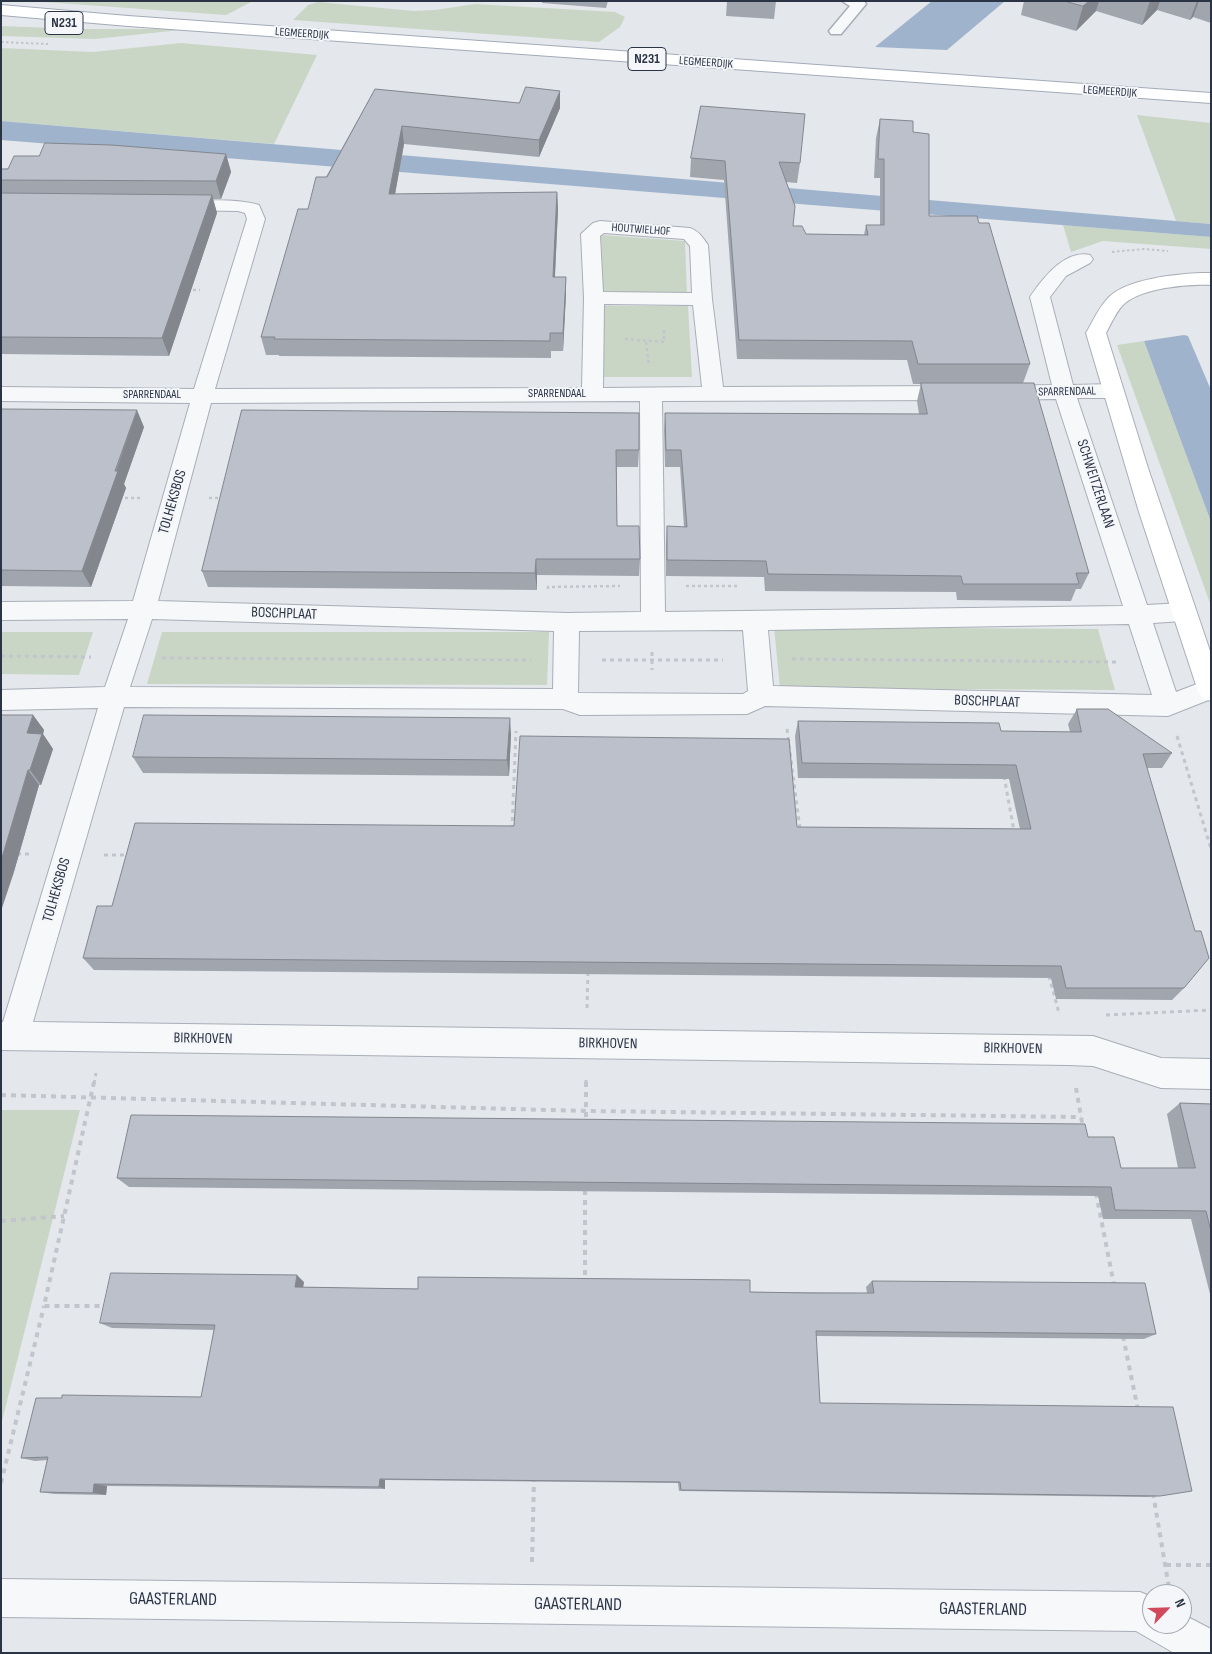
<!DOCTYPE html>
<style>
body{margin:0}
#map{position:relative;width:1212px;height:1654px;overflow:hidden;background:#e4e7ec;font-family:"Sofia Sans Condensed",sans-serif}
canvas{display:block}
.frame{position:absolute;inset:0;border:2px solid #2b3445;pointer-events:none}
.north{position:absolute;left:1142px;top:1584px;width:50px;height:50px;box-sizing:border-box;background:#f4f6f9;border:1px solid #a4a8b1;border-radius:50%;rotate:66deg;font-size:14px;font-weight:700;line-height:20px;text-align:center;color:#2b3445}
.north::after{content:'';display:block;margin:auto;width:18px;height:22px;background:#d1495b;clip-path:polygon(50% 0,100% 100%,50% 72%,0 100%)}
</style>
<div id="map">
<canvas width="1212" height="1654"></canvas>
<div class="frame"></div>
<div class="north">N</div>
</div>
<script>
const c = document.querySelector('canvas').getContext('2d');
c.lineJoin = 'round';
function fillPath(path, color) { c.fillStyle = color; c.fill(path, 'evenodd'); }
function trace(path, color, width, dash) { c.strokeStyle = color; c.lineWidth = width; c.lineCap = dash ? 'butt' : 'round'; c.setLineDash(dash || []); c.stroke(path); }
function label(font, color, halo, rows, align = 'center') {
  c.font = font + ' "Sofia Sans Condensed",sans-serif'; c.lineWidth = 4; c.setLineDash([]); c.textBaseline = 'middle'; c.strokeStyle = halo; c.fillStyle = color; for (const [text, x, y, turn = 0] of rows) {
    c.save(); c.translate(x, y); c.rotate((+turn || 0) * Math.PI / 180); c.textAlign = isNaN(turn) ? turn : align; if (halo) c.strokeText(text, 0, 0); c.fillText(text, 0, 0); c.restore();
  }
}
fillPath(new Path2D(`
 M46,1H253L226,15L44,2Z
 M318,2L414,11L435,10L475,4L615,12L625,17L620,27L599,42L293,20L308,5Z
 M1,26L79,29H190L95,39L1,36Z
 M181,43L317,55L274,144L1,121V48L93,52Z
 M1137,115L1211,123V224L1176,221Z
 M1063,225L1211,237V249L1103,241L1071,252Z
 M601,235L685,241L687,294L603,293Z
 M603,306H688L692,377H602Z
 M1144,341L1211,522V606L1117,345Z
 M774,627L1098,629L1115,690L780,688Z
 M1,632H93L79,675L1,674Z
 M162,632H549L547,685L147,684Z
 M1,1110H80L1,1425Z`), '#c9d6c5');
fillPath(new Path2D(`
 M932,1H1005L947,50L875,47Z
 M1,121L1211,224V237L1,140Z
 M1184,335L1188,336L1211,390V522L1144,341Z`), '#9fb4cc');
const lane = new Path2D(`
 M842,1H864L866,4L841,34H831L829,31L850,6Z`);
const street = new Path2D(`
 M178,201C205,201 233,198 259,205L265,219L215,389L582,388L584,298L581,234L593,223L600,221L690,228C699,231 703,238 708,245L712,299L723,387L957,386L964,388L968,393L964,398L957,400L662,401L665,612L1123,606L1056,399L1000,400L993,398L989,393L993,388L1000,386L1052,385L1030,297C1042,279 1065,249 1090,255L1093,259L1090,263L1066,276L1050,297L1073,385L1113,384L1120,386L1124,391L1120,396L1113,398H1077L1147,605L1183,603L1192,606L1195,612L1192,618L1183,621L1153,623L1176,692L1210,679L1211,699L1168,716L765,706L747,714L580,715L563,709L124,707L33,1022L1093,1036L1161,1058L1211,1059V1089L1161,1088L1093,1066L1068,1065L1,1050V1022H3L98,708L1,710V690L105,687L128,619L1,620V602L133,601L190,403L1,401V387L194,389L247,219L245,213L238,211L172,210L169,206L172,202ZM604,233L684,239L690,246L692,293L603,292L600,236ZM604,304L693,305L702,387L603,388ZM640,401L641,612L567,613L158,601L211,403ZM152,619L554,631L553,689L130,687ZM1129,624L1152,695L773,686L768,630ZM743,630L748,691L743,694L578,693L579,631Z
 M1,1579L1140,1592L1152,1597V1624H1182V1614L1211,1629V1653H1174L1136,1631L1,1617Z`);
const secondary = new Path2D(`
 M1201,273H1211V285C1187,284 1139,288 1122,306C1115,314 1111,324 1106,333L1148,468L1211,654V701L1202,698L1198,691L1139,512L1086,333C1093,321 1099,307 1109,297C1127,279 1176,274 1201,273Z`);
const primary = new Path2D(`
 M1,5L128,16L1211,93V103L128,26L1,15Z`);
trace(lane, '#a9aeb7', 3);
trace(street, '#a9aeb7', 2);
trace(secondary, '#a9aeb7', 2);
trace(primary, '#a3abb8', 2);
trace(new Path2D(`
 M1,42L48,44
 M1112,252L1144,249L1168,251`), '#c2c5cb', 2, [2.5, 2.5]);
trace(new Path2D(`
 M187,290H200
 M625,339L664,342V327
 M646,342L649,365
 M119,498H141
 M209,498H223
 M686,586H737
 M548,589V587L620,586`), '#c2c5cb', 2.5, [3, 3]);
trace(new Path2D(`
 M652,652V670
 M1,656L91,657
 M162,658L531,660
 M792,659L1118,662
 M602,660H723
 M787,729L800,829
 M1177,736L1211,849
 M1004,776L1014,831
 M512,829L516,731
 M17,854H31
 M104,855H128
 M1049,976L1059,1013
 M587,1008L588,972
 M1106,1015L1211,1010
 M586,1080V1084
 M94,1084L96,1073`), '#c2c5cb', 3, [4, 4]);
trace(new Path2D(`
 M94,1082L44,1306H106
 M586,1082V1123
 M1076,1088L1083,1128
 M1,1095L586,1111L1081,1117
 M585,1190V1281
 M1096,1193L1114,1285
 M1,1221L64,1216
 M1123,1336L1138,1410
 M1,1483L44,1306
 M1153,1493L1169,1588
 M532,1562L534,1479
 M1166,1565H1211`), '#c2c5cb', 4, [5, 5]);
fillPath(lane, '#f7f8fa');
fillPath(street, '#f7f8fa');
fillPath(secondary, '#fff');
fillPath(primary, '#fff');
fillPath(new Path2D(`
 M542,1H608L606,8L542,3Z
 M727,1H776L774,19L726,16Z
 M1024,1H1211V23L1193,17L1190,20L1157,10L1142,25L1096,11L1076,31L1021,15Z
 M375,89L560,108L539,157L404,144L395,194L557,192L558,209L555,277H566V294L563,351H551V358L279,356V355H266L261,337L308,209Z
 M701,106L800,163L797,183L786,182L793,226L806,234L864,235L866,225H880V178H874L876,138L880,119L913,132L929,216L979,223L1030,364L1023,383L1089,573L1081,589H1076L1071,601L957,600L956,592L765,591L764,577L666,576V543L667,526L684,527L680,467H665L664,430L665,413L919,414L917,401L921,384H913L907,360L737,359L724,180L690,177L691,158Z
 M226,154L231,172L221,199H213L217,213L169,356L1,354V169Z
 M1,409L144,427L124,484L126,488L91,587L1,586Z
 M242,410L639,450L638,467H617V526L640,559L639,576L537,575V590L208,587L202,571Z
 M1077,709L1172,753L1162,768H1147L1184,988L1172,1000L1056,999L1051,978L94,970L83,958L112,906L514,826L1020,829L1009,779L798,778L795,736L798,721L1001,731L1070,732L1068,724Z
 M33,715L44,730L43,734L53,749L41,785H39L13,875Z
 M511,734L509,776L143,773L133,757Z
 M1180,1103L1211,1104V1298L1191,1219H1103L1098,1196L129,1187L117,1178L1088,1137L1121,1168H1178L1167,1114Z
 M872,1281L1156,1334L1144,1339L816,1336L820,1403L1160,1496L1146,1497L679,1491L678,1483L385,1480V1489L107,1486L106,1495L54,1494L40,1492L47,1460L35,1461L21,1458L201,1397L214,1330L112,1328L100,1323L304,1282L303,1287L356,1288L867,1293L866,1287Z`), '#a1a5ae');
fillPath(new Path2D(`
 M1089,1H1099L1096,11L1076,31L1083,6Z
 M1150,1H1160L1157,10L1142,25Z
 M1197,1H1199L1193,17L1190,20Z
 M560,91V108L539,157V140Z
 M402,126L404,144L392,211L389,194Z
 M226,154L231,172L221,199L216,181Z
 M557,192L558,209L554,294L553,277Z
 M212,195L217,213L169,356L162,338Z
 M566,277V294L563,351V333Z
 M137,410L144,427L124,484L126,488L91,587L82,571Z
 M536,559L537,575V590L535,573Z
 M33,715L44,730L43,734L53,749L41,785L30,770L27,733Z
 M510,718L511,734L509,776L507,760Z
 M28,770L39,785L13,875L1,911V861Z
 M297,1275L304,1282L302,1293L295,1287Z
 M380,1479L385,1480V1489L379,1487Z
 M94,1484L107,1486L106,1495L93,1493Z`), '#83868d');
const building = new Path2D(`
 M1065,1H1089L1083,6Z
 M526,87L560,91L539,140L402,126L389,194L557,192L553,277H566L563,333H550V341L274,339L275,337H261L298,209H308L316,177H327L375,89L519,103Z
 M701,106L805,114L800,163L779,162L795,206L793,226H802L806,234L868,235L866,225H884V159H878L880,119L913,121V132L929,134V216H977L979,223H989L1030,364H918L912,341L739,340L725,161L691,158Z
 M45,143L111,145L226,154L216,181L1,180V169H8L14,156H39Z
 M1,193L212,195L162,338L1,337Z
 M921,383H1034L1089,573H1076L1079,584H963L961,576L768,574L766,561L667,560V526L687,527L681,450H666L665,413L927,414Z
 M1,409L137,410L115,471H118L82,571L1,570Z
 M242,410L639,413V450H616L617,526H639L640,559H536L535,573L202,571Z
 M1077,709H1108L1172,753L1143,754L1195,931H1201L1209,958L1184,988H1066L1061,966L83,958L97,906H112L135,823L514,826L520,736L789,739L797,827L1031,829L1016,765L802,763L798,721L999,723L1001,731L1081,732Z
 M1,715H33L27,733L42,734L30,770H28L1,861Z
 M144,715L510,718L507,760L133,757Z
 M1180,1103L1211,1104V1231L1206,1211L1115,1210L1111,1187L117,1178L131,1115L1085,1124L1088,1137H1114L1121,1168H1195Z
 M111,1273L297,1275L295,1287L356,1288L418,1289V1277L750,1280V1292L811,1293H874L872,1281L1145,1283L1156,1334L816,1331L820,1403L1173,1407L1192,1491L1160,1496L681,1490L680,1482L380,1479L379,1487L94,1484L93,1493L40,1492L48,1457L21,1458L36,1398H62V1395L201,1397L215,1325L100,1323Z`);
fillPath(building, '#bbc0ca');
trace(building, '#83868d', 1);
label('12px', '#2b3445', '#f4f6f9', [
 ["LEGMEERDIJK",302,34,4],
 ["LEGMEERDIJK",706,63,4],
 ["LEGMEERDIJK",1110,92,4],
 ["HOUTWIELHOF",641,230,4],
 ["SPARRENDAAL",1067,392,-1],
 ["SPARRENDAAL",557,394],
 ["SPARRENDAAL",152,395]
]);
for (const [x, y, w] of [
 [64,23,38],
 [647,59,38]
]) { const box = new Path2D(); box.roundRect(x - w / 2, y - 11.5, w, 23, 4); c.fillStyle = '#f4f6f9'; c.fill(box); trace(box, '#2b3445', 1); }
label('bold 14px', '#2b3445', null, [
 ["N231",64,23],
 ["N231",647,59]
]);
label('15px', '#2b3445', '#f4f6f9', [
 ["SCHWEITZERLAAN",1095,484,72],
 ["TOLHEKSBOS",173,502,-74],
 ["BOSCHPLAAT",284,614,2],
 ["BOSCHPLAAT",987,702,2],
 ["TOLHEKSBOS",57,890,-74],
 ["BIRKHOVEN",203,1039,1],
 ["BIRKHOVEN",608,1044,1],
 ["BIRKHOVEN",1013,1049,1]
]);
label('18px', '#2b3445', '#f4f6f9', [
 ["GAASTERLAND",173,1600,1],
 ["GAASTERLAND",578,1605,1],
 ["GAASTERLAND",983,1610,1]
]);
</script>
